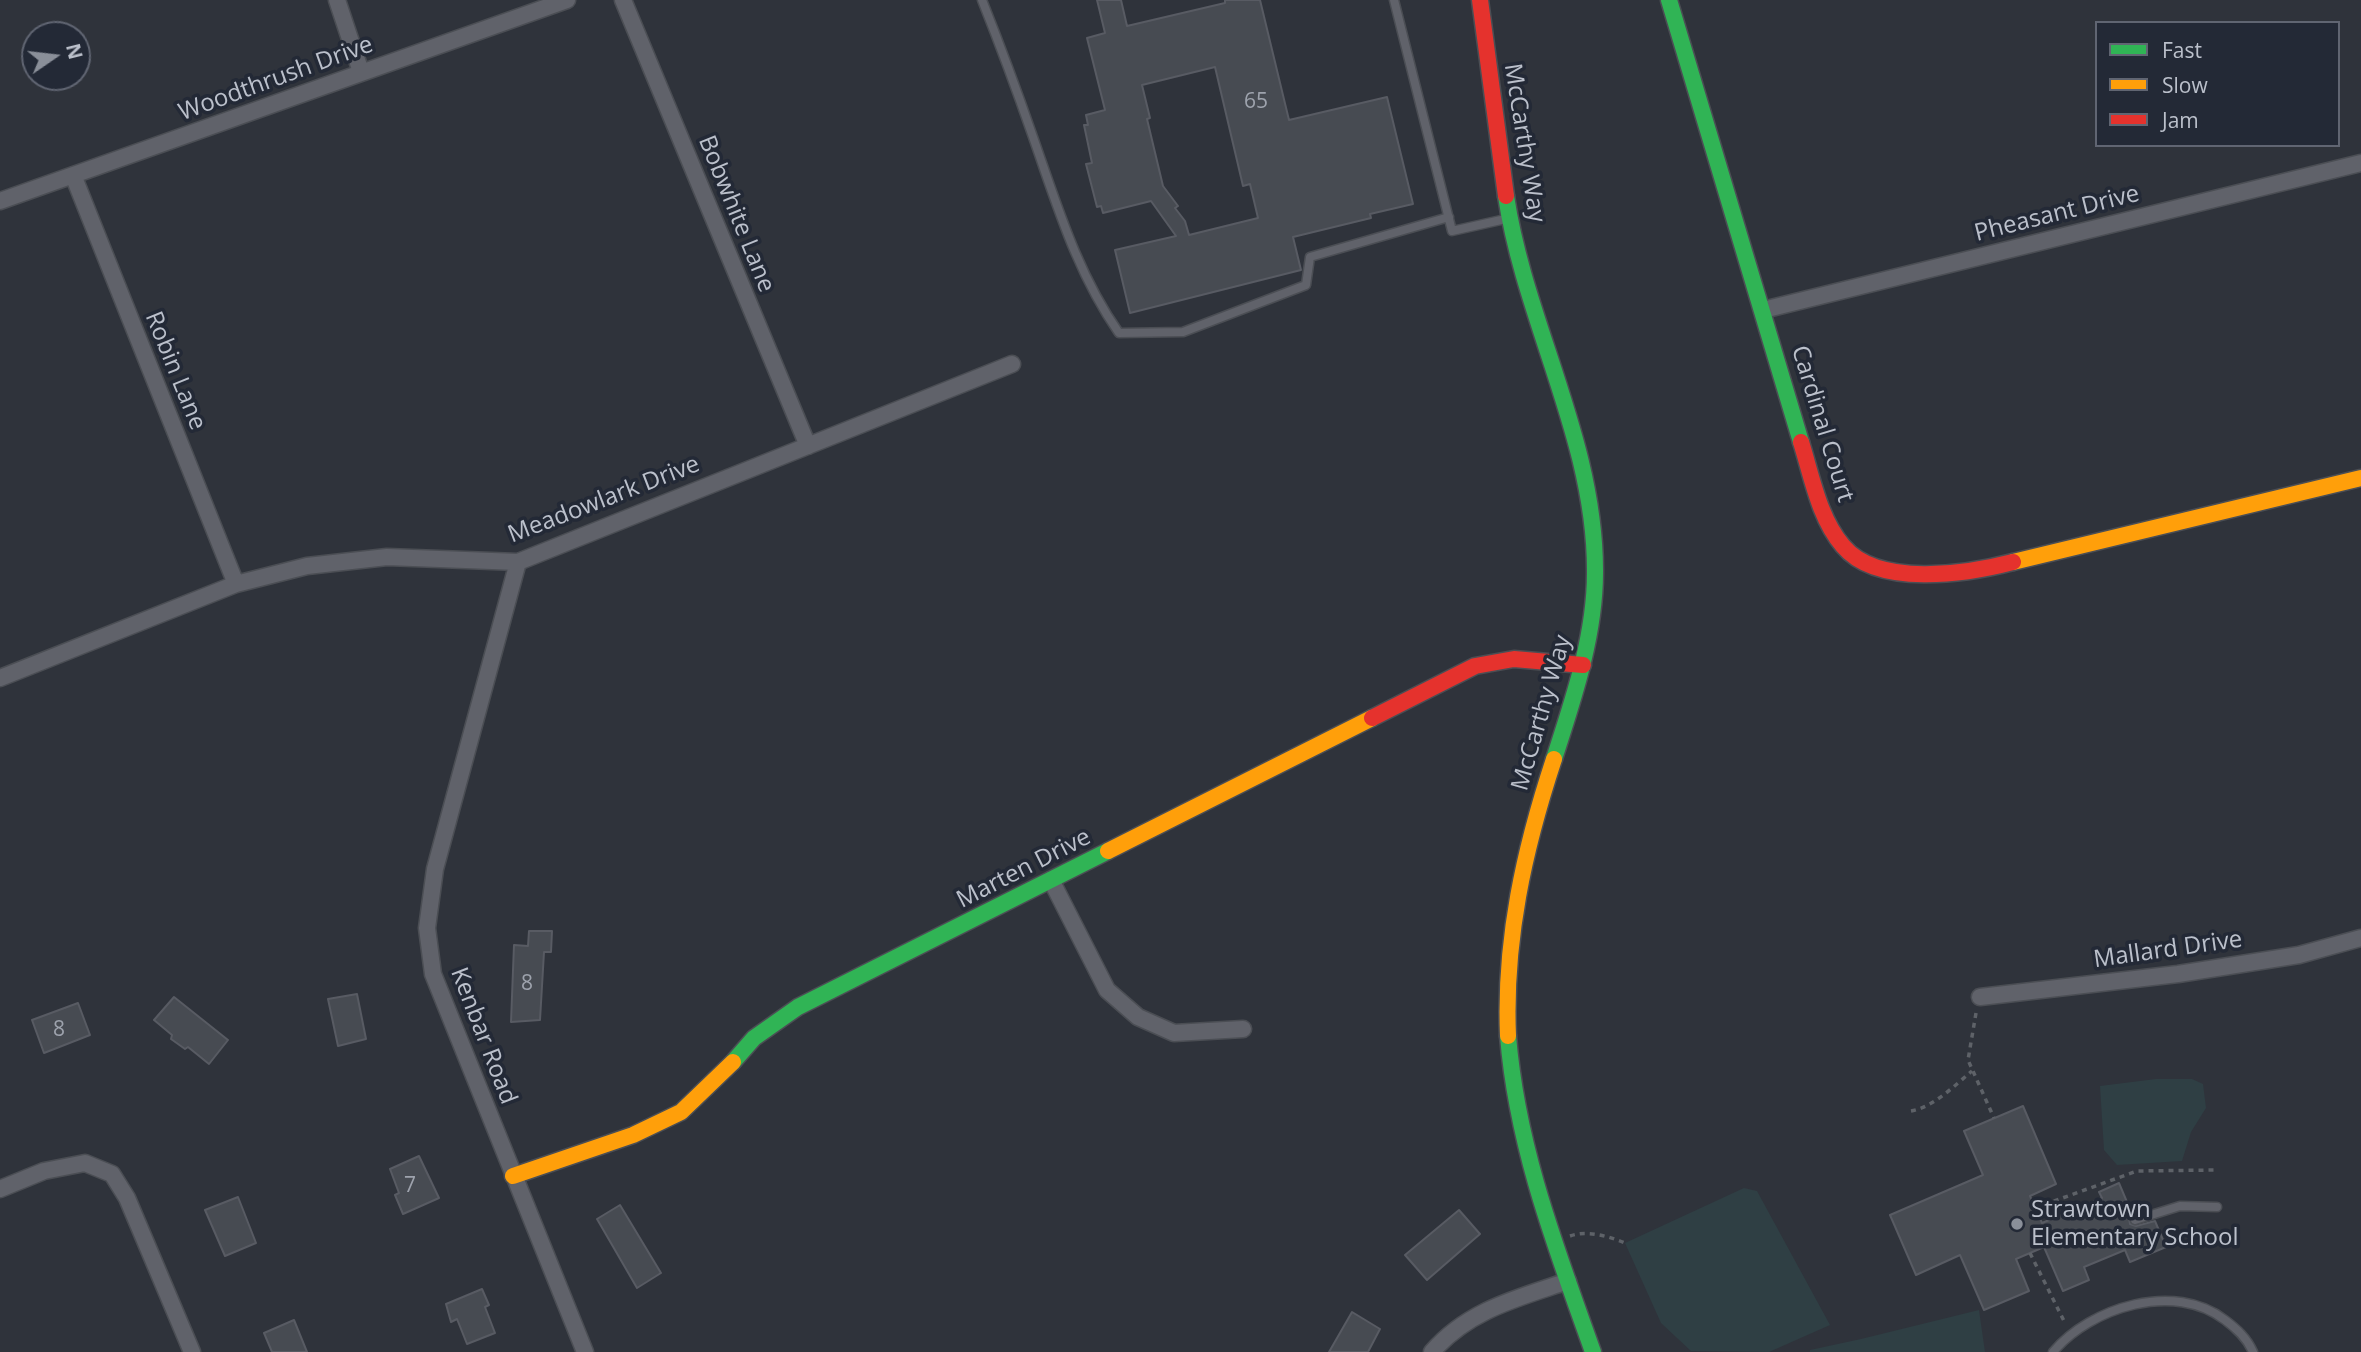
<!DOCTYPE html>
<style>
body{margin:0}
#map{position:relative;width:2361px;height:1352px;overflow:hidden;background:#2f333b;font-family:"Open Sans",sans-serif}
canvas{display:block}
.legend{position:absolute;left:2095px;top:21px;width:245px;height:126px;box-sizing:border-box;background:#232936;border:2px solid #606572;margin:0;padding:9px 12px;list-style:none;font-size:21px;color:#bbc0cb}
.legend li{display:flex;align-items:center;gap:14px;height:35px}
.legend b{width:35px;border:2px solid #606572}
.north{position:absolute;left:21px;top:21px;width:70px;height:70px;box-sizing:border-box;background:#232936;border:2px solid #606572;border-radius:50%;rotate:76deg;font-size:19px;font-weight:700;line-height:28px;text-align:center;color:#bbc0cb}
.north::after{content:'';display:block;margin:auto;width:24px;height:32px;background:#8a8f99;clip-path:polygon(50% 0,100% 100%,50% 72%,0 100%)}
</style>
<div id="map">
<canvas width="2361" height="1352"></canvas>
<ul class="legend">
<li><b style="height:9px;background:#30b455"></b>Fast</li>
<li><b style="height:9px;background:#ff9f0a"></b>Slow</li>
<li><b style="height:9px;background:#e5322d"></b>Jam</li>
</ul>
<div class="north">N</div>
</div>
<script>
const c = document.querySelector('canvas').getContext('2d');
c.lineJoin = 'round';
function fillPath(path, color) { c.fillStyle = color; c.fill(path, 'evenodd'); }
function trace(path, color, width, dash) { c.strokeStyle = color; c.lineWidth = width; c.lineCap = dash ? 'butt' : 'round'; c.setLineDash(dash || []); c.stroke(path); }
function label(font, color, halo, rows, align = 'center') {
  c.font = font + ' "Open Sans",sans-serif'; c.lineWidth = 7; c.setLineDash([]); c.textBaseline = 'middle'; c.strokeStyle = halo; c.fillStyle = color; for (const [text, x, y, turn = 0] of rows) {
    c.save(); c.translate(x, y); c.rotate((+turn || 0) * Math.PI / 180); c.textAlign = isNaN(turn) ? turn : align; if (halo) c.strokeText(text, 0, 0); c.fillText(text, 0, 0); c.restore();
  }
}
fillPath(new Path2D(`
 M2156,1079H2192L2203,1084L2206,1108L2191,1132L2182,1161L2117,1165L2104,1150L2100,1086Z
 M1744,1188L1757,1191L1830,1325L1769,1352L1691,1351L1661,1323L1625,1243Z
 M1979,1310L1985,1352H1810V1350L1861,1339Z`), '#2f3f44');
const building = new Path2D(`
 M1097,0H1121L1127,26L1225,3V0H1260L1289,120L1387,97L1413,204L1370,214L1371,218L1293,237L1301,270L1130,313L1115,250L1176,236L1151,201L1103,213L1101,206L1097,207L1086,164L1092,163L1084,125H1088L1086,115L1105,110L1087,38L1105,33ZM1215,67L1243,186L1250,184L1258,218L1189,235L1185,221L1175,208L1178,206L1163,186L1147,119L1150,118L1142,85Z
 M529,931H552L551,952H544L540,1020L511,1022L514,945L528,946Z
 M357,994L366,1039L338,1046L328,999Z
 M174,997L228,1040L209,1064L188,1047L185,1049L171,1039L172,1035L154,1020Z
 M78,1003L90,1035L44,1053L32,1020Z
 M2023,1106L2056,1184L2030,1196L2042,1223L2102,1198L2099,1192L2119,1183L2132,1214L2129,1218L2130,1224L2136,1226L2155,1221L2166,1247L2130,1262L2125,1250L2084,1267L2089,1280L2063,1291L2044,1247L2016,1259L2029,1291L1984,1310L1960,1255L1916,1275L1890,1215L1983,1175L1964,1131Z
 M419,1156L439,1198L403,1214L395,1195L399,1193L390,1169Z
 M238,1197L256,1243L225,1256L205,1210Z
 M620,1205L661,1273L637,1288L597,1219Z
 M1459,1210L1480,1234L1427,1280L1405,1255Z
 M482,1289L489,1305L485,1307L495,1333L467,1344L457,1319L451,1322L446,1304Z
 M1352,1312L1380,1329L1368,1352H1329Z
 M294,1320L307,1352H272L264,1333Z`);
fillPath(building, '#474b52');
trace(building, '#585b63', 2);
const lane = new Path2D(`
 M982,0C1000,45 1017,91 1033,137C1057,205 1077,273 1119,333L1183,332L1306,285L1310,257L1449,217
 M1394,0L1452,231L1510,218
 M2135,1220L2180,1206L2217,1207
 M2053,1352C2091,1307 2175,1281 2225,1320C2237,1329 2247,1338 2253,1352`);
const street = new Path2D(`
 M337,0L361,72
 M623,0L808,446
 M73,175L236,584
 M0,201L567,0
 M1763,310L2361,163
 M518,562L435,869L427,928L433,974L585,1352
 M0,678L236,584L307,566L387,557L518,562L1012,364
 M1051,880L1107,990L1138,1017L1174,1033L1243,1029
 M1980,997L2178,974L2299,955L2361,938
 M0,1189L44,1171L85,1163L112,1174L127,1198L192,1352
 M1432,1352C1468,1310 1518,1298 1568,1281`);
const fast = new Path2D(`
 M1669,0L1801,442
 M1506,196C1525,323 1596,441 1595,573C1595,636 1573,700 1554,759
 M1508,1036C1517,1147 1556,1248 1593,1352
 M733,1062L754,1038L798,1007L1108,851`);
const slow = new Path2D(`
 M2013,562L2361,478
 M1108,851L1372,718
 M1508,1036C1504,940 1524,850 1554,759
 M513,1176L633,1135L681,1112L733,1062`);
const jam = new Path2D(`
 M1480,0L1506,196
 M1801,442C1812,477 1819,518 1843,546C1878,588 1967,574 2013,562
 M1372,718L1475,666L1514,659L1583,665`);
trace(lane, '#4b4e54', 11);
trace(street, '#4b4e54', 19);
trace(fast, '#4b4e54', 19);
trace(slow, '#4b4e54', 19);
trace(jam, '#4b4e54', 19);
trace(new Path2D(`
 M1976,1013L1968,1060L1994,1118
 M1911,1111C1934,1107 1955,1085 1972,1071
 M2035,1208L2137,1171L2217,1170
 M1570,1236C1587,1230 1608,1236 1625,1243
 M2030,1253L2065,1323`), '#5e6268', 3.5, [5, 5]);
trace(lane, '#60626a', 8);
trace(street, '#60626a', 16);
trace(fast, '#30b455', 16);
trace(slow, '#ff9f0a', 16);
trace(jam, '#e5322d', 16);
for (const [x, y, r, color] of [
 [2017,1224,7,"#8a8f99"]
]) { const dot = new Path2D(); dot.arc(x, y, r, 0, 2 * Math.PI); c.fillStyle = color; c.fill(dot); trace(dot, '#232936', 2.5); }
label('21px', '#9ea3ad', null, [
 ["65",1256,102],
 ["8",527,984],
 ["8",59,1030],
 ["7",410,1186]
]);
label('24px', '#bbc0cb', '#232936', [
 ["Woodthrush Drive",276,79,-20],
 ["McCarthy Way",1524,143,81],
 ["Bobwhite Lane",736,214,68],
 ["Pheasant Drive",2057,214,-14],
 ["Robin Lane",175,371,68],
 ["Cardinal Court",1822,424,73],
 ["Meadowlark Drive",604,500,-21],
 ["McCarthy Way",1542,713,-74],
 ["Marten Drive",1024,869,-27],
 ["Mallard Drive",2168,950,-8],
 ["Kenbar Road",483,1036,69]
]);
label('24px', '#bbc0cb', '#232936', [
 ["Strawtown",2031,1210],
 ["Elementary School",2031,1238]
], 'left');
</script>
